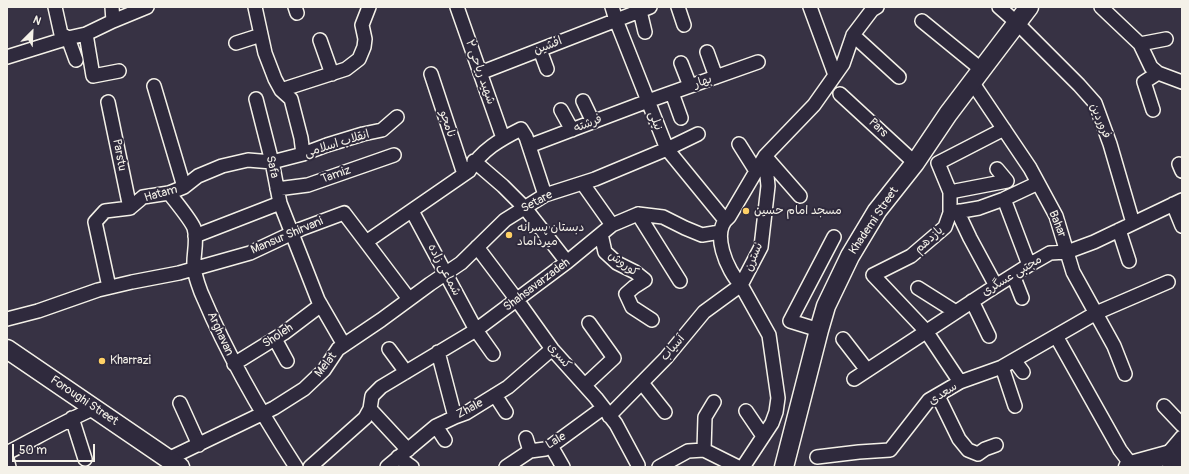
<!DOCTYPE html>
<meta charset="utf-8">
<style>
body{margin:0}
#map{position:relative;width:1189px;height:474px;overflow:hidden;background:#373244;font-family:Pangolin,sans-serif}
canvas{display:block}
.frame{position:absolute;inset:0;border:8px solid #f4f1e8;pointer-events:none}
.north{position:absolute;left:12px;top:12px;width:40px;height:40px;-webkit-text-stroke:3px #2f2a3d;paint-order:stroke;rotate:24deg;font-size:11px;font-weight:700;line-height:16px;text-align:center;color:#f4f1e8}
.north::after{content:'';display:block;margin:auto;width:14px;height:18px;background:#f4f1e8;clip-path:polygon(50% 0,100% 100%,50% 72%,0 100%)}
.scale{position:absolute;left:12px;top:444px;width:83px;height:18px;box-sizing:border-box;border:2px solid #f4f1e8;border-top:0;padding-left:5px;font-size:12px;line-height:14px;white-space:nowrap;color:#f4f1e8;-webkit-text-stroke:3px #2f2a3d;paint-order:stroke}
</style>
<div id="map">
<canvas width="1189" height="474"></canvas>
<div class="frame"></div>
<div class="north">N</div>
<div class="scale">50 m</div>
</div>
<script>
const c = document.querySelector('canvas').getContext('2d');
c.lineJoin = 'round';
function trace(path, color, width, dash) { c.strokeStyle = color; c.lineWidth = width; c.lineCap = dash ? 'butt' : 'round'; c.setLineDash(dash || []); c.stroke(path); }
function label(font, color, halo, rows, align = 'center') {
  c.font = font + ' Pangolin,"Playpen Sans Arabic",sans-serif'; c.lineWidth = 4; c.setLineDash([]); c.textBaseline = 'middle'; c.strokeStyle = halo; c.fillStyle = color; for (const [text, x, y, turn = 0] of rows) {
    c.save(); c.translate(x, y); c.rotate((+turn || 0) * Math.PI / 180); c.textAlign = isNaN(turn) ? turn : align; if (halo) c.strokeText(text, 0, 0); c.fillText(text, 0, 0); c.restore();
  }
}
const street = new Path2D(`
 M55,7L61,34L68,38L76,60
 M112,7L113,21
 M255,7L265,53L275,79L281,90L291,99L301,138L303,154
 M295,7L297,13
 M457,7L503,138
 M612,7L616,20L667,149L725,220
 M678,7L684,25
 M810,7L835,75
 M999,7L1016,22L1079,85L1095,103L1110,144L1133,223
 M1101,7L1140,44L1151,67L1158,73L1182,82
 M640,11L645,32
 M922,21L982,70
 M86,34L93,76L119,71
 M853,35L899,77
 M320,40L332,74
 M236,43L261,35
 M1140,44L1166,39
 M540,50L547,69
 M707,52L716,77
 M7,57L68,38L86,34L113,21L147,7
 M681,63L690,86
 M480,73L650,7
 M431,74L464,174
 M972,82L1030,168L1056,216L1073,272L1114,346L1125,374
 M154,86L184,187
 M281,90L346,69L359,59L364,47L365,39L362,25L369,7
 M672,93L681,118
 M840,94L915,163
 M256,99L272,162L280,203L318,300L344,345
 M583,101L593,122
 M108,102L130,208
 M561,110L572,130
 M1153,110L1144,82L1158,73
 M739,144L756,171
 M529,146L648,101L758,62
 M765,156L800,196
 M474,161L503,186L525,208L567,262
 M1179,164L1182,171
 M583,184L612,225
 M277,189L308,185L394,155
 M950,192L1007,181L997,169
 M169,193C175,201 191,220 194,228C198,241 193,254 194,267C195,276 200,291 204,299C229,358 261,413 296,467
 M1004,199L1029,265
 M1173,204L1182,226
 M412,211L476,330L493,354
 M959,211L961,219L970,238L996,286
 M950,213L979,208L1004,199L1038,183
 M638,214L680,281
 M1119,230L1129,261
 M601,234L605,252L617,263L635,272L645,280L634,287L626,294L632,307L652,320
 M195,236L280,203
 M366,242L409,299
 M477,247L517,300L552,349L596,398L616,424L638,465
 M1013,275L1022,298
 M109,287L95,222L105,211L130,208L143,197L169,193L184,187L198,176L222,166L248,160L272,162L303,154L327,145L363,134L382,130L397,117
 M918,288L956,312
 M972,301L989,336
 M7,319L38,311L98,290L132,282L179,273L250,253L301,229L344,213L366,242L469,171C481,150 501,139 521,129L526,137L545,195
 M819,330L790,321L834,237
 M1056,336L1120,450L1133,467
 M275,339L287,361
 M843,339L867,370
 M389,349L406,372
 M438,352L455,417
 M1014,360L1023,372
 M234,364L284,333L321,305
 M1002,367L1015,406
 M854,379L988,291L1029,265L1050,253L1067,252L1094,242L1182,200
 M960,382L926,331L873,275L911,256L945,227L950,213V192L938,163L1004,129
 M642,383L665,412
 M585,385L614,358L589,323
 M495,395L506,412
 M938,396L959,439L968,450L978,454L985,449L996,445
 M180,403L199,445
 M1164,406L1182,425
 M370,409L408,450
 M746,411L763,436
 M609,416L666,358L704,312L741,285L761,247L768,186L765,156
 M72,418L85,459
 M436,426L445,440
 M526,438L530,451
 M551,446L563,467
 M704,450L705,417L714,402
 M7,453C36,438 65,421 95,408
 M398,457L412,467
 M817,457L859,452L890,450L929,400L960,382L1002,367L1096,313L1168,282
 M7,459L9,467
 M168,459L274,408L304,389L324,370L338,349L381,320L430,284L461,263L505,220L545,195L595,179L667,149L698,134
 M310,467L365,418L370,409L372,396L381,387L476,330L567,262L612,225L638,214L663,217L685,228L702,235L720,232
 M387,467L436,426L455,417L466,413L508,387L552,349
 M506,467L530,451L545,449L551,446L603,408
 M659,467L688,451L704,450L738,467
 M743,467L772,423L776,412L778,398L769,335L741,285C727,271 710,231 729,217L765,156L814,105L843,64L853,35L872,10L877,7
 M1172,467L1165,457L1182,437`);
const secondary = new Path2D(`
 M7,349L180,467
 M784,467L819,330L826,306L850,256L877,211L915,163L948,114L1029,7
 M1128,467L1131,465L1182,451
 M1180,467L1182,466`);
trace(street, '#f4f1e8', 16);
trace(secondary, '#f4f1e8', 21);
trace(street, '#2f2a3d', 13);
trace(secondary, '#2f2a3d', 18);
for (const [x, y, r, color] of [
 [746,211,4,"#ffd166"],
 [509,235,4,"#ffd166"],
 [102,361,4,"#ffd166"]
]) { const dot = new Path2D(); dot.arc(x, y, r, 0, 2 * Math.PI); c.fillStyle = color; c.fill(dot); trace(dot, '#2f2a3d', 1.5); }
label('12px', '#f4f1e8', '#2f2a3d', [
 ["افشین",548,46,-21],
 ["شهید ریاحی ۲",480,72,71],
 ["بهار",703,82,-19],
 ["نیلی",655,121,69],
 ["فروردین",1100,121,67],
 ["نامجو",447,124,72],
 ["فرشته",588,124,-21],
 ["Pars",878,128,43],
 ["انقلاب اسلامی",337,144,-17],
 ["Parstu",119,155,79],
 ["Safa",272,167,77],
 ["Tamiz",336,175,-19],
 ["Hatam",161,194,-16],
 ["Setare",537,202,-28],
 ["Khademi Street",874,221,-56],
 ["Bahar",1057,224,68],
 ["Mansur Shirvani",287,236,-23],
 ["یازدهم",929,240,-42],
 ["نسترن",754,257,-67],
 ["کوروش",623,264,36],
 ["شماعی زاده",444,270,62],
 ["مجتبی عسگری",1012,276,-31],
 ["Shahsavarzadeh",537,285,-37],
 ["Arghavan",220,334,65],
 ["Sholeh",278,336,-34],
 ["آسیاب",673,348,-49],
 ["کسری",559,356,50],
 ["Melat",326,365,-52],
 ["سعدی",943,394,-33],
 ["Foroughi Street",84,401,34],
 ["Zhale",470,409,-28],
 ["Lale",556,441,-31]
]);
label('12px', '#f4f1e8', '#2f2a3d', [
 ["مسجد امام حسین",754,211],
 ["دبستان پسرانه",517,228],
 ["میرداماد",517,242],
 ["Kharrazi",110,361]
], 'left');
</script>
